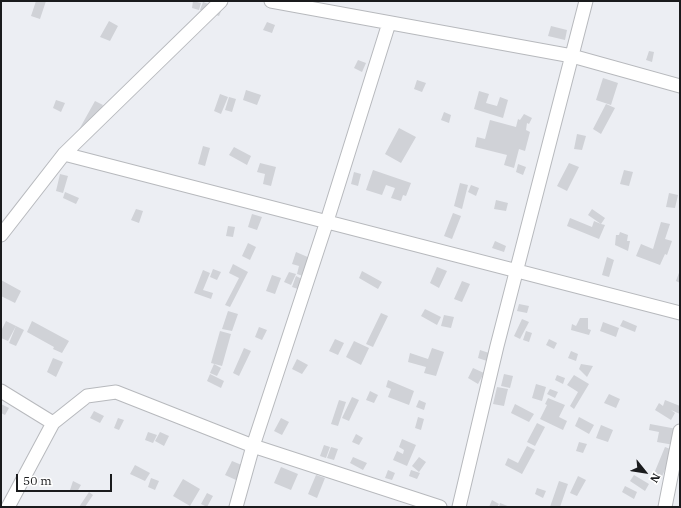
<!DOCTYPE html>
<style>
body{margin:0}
#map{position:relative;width:681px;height:508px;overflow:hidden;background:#eceef3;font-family:"IBM Plex Serif",serif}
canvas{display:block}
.frame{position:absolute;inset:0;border:2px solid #1a1b1d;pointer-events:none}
.north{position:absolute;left:625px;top:452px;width:40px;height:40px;-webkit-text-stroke:3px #fff;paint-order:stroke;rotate:120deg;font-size:11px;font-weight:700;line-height:16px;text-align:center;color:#1a1b1d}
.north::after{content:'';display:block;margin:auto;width:14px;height:18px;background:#1a1b1d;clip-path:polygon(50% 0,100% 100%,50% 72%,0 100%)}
.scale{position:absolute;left:16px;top:474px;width:96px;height:18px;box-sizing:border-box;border:2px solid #1a1b1d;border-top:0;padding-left:5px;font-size:12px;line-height:14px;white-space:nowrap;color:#1a1b1d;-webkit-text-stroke:3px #fff;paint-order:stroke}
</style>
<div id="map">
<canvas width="681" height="508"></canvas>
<div class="frame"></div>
<div class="north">N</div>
<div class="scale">50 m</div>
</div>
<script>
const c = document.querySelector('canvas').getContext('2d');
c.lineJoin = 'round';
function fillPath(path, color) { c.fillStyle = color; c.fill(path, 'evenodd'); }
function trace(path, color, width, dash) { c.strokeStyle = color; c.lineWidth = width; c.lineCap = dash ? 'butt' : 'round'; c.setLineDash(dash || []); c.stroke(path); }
fillPath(new Path2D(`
 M36,1H46L40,19L31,16Z
 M193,1L201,3L199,10L192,8Z
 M203,2L222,9L219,16L200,10Z
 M109,21L118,26L110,41L100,37Z
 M267,22L275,25L272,33L263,30Z
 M551,26L567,30L565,40L548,36Z
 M649,51L654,52L652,62L646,60Z
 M358,60L366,63L362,72L354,68Z
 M603,78L618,83L611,105L596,100Z
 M417,80L426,83L422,92L414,89Z
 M246,90L261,95L257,105L243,100Z
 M479,91L489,94L486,103L497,106L500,97L508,100L503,118L474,109Z
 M220,94L228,97L221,114L214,111Z
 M229,97L236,99L232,112L225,110Z
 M56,100L65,103L61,112L53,108Z
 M95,101L103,105L84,139L76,135Z
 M606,104L615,108L601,134L593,129Z
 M444,112L451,115L449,123L441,120Z
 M524,114L532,118L529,124L527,123L526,130L530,132L525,151L519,149L514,168L504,165L507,155L475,147L477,137L485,139L490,120L516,127L518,119L520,120Z
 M399,128L416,137L401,163L385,154Z
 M577,134L586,136L582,150L574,149Z
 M203,146L210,148L205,166L198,164Z
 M234,147L251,156L247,165L229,155Z
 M260,163L276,167L271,186L263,184L265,174L257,172Z
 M569,163L579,167L567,191L557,186Z
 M518,164L526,167L523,175L516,172Z
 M373,170L411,183L406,196L403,195L401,201L391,198L395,188L386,185L382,195L366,190Z
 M624,170L633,172L629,186L620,184Z
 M354,172L361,174L358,186L351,184Z
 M60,174L68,176L63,193L56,191Z
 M460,183L468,185L462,209L454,206Z
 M471,185L479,188L476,196L468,192Z
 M65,192L79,198L76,204L63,198Z
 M669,193L678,195L675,208L666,207Z
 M496,200L508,203L506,211L494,209Z
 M136,209L143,211L139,223L131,220Z
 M592,209L605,218L601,224L605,225L599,239L567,226L570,218L592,227L594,221L601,224L588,215Z
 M453,213L461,216L452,239L444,236Z
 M252,214L262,217L257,230L248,227Z
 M661,222L670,224L665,239L672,241L667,255L665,254L660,265L636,256L641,244L653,249Z
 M228,226L235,227L233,237L226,236Z
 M620,232L628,235L627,241H630L628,251L615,245L616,235H619Z
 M495,241L506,246L504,252L492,248Z
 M248,243L256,247L250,260L242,256Z
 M296,252L310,258L303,276L297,274L299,266L292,264Z
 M607,257L614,260L609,277L602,275Z
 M233,264L248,272L230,307L225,305L239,278L229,273Z
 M437,267L447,271L439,288L430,283Z
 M213,269L221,272L217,280L210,277Z
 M203,270L210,273L203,290L213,293L211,299L194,293Z
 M680,270V283L676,281Z
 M362,271L382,282L378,289L359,278Z
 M289,272L296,274L291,285L284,282Z
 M272,275L281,278L275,294L266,291Z
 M296,276L302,279L298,289L292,287Z
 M1,280L21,291L15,303L1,296Z
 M462,281L470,284L462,302L454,299Z
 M519,304L529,306L527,313L517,311Z
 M425,309L441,317L437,325L421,316Z
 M228,311L238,314L232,331L222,329Z
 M381,313L388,316L373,347L366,344Z
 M444,315L454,317L451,328L441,326Z
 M580,318H588V329L591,330L589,335L571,330L572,324L576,326Z
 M522,319L529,322L520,339L514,336Z
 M623,320L637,326L635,332L620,326Z
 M6,321L16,326L8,341L1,338V331Z
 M32,321L69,341L62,353L53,349L54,347L27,332Z
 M603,322L619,328L616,337L600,331Z
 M16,326L24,330L16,346L9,343Z
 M259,327L267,330L262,340L255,337Z
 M220,331L231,334L222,366L211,363Z
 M526,331L532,333L529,342L523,340Z
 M335,339L344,343L338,355L329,351Z
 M549,339L557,343L554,349L546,345Z
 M354,341L369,348L361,365L346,357Z
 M244,348L251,351L239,376L233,373Z
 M432,348L444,352L436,376L424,373L426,367L408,362L410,353L428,359Z
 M480,350L489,353L487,361L478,358Z
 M571,351L578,354L576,361L568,358Z
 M53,358L63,362L56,377L47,372Z
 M297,359L308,365L302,374L292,369Z
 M214,364L221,368L217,376L210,373Z
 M581,364L593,366L587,377L579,369Z
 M473,368L484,373L478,384L468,378Z
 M210,374L224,381L221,388L207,381Z
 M504,374L513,376L510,388L501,386Z
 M557,375L565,378L563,384L555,380Z
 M574,375L589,384L574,409L570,406L578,392L567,385Z
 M388,380L414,391L409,405L388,397L391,389L386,387Z
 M536,384L546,387L542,401L532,398Z
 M497,387L508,389L504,406L493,404Z
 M550,389L558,392L555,398L547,394Z
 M370,391L378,395L374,403L366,400Z
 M609,394L620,399L616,408L604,403Z
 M352,397L359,400L349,421L342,418Z
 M548,398L565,405L559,417L567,421L563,430L540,419L547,405L545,404Z
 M339,400L346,402L338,426L331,424Z
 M419,400L426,403L424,410L416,407Z
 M665,400L680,406V414L671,410L675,413L671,420L655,410L659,403L663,406Z
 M1,404L9,408L5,415L1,413Z
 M515,404L534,414L529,422L511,413Z
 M94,411L104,416L100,423L90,418Z
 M418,417L424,419L421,430L415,428Z
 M579,417L594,425L589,434L575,426Z
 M118,418L124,420L119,430L114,428Z
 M281,418L289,422L282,435L274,431Z
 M537,423L545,427L535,446L527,442Z
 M650,424L677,429L674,445L657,442L659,432L649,430Z
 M601,425L613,430L608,442L596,438Z
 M148,432L157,435L153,443L145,440Z
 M160,432L169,436L164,446L155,441Z
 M356,434L363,438L359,445L352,442Z
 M402,439L416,445L407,466L393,460L397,451L403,454L404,450L399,447Z
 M579,442L587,444L583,453L576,451Z
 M324,445L330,447L326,458L320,456Z
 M527,446L535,450L522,474L505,465L508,458L518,463Z
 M331,447L338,449L334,460L327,458Z
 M665,447L673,450L661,479L653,476Z
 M353,457L367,463L363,470L350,463Z
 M419,457L426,462L419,472L412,466Z
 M232,461L244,466L236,480L225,475Z
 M135,465L150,473L145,481L130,474Z
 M281,467L298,474L291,490L274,483Z
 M388,470L395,473L392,480L385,478Z
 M411,470L420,473L417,479L409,476Z
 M316,475L325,478L317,498L308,494Z
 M634,475L649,484L645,491L630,481Z
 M578,476L586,480L577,496L570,493Z
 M151,478L159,481L155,490L148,487Z
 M183,479L200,489L190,506L173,496Z
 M73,481L81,485L77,492L70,490Z
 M559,481L568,484L560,507H550Z
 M625,486L637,492L634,499L622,492Z
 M537,488L546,491L543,498L535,494Z
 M89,492L93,495L85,507H79Z
 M207,493L213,496L207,507L201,504Z
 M492,500L499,504L497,507H489Z
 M500,503L510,507H499Z`), '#d0d2d7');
const minor = new Path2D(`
 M271,1L572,56L680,86
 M64,154L680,313
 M1,235L64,154L221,1
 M1,391L53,423
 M8,507L53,423L87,396L116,392L253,446L440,507
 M236,507L253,446L327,221L389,23
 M459,507L497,346L586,1
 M665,507L680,431`);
trace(minor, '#b7b9bd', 15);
trace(minor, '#fff', 13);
</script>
